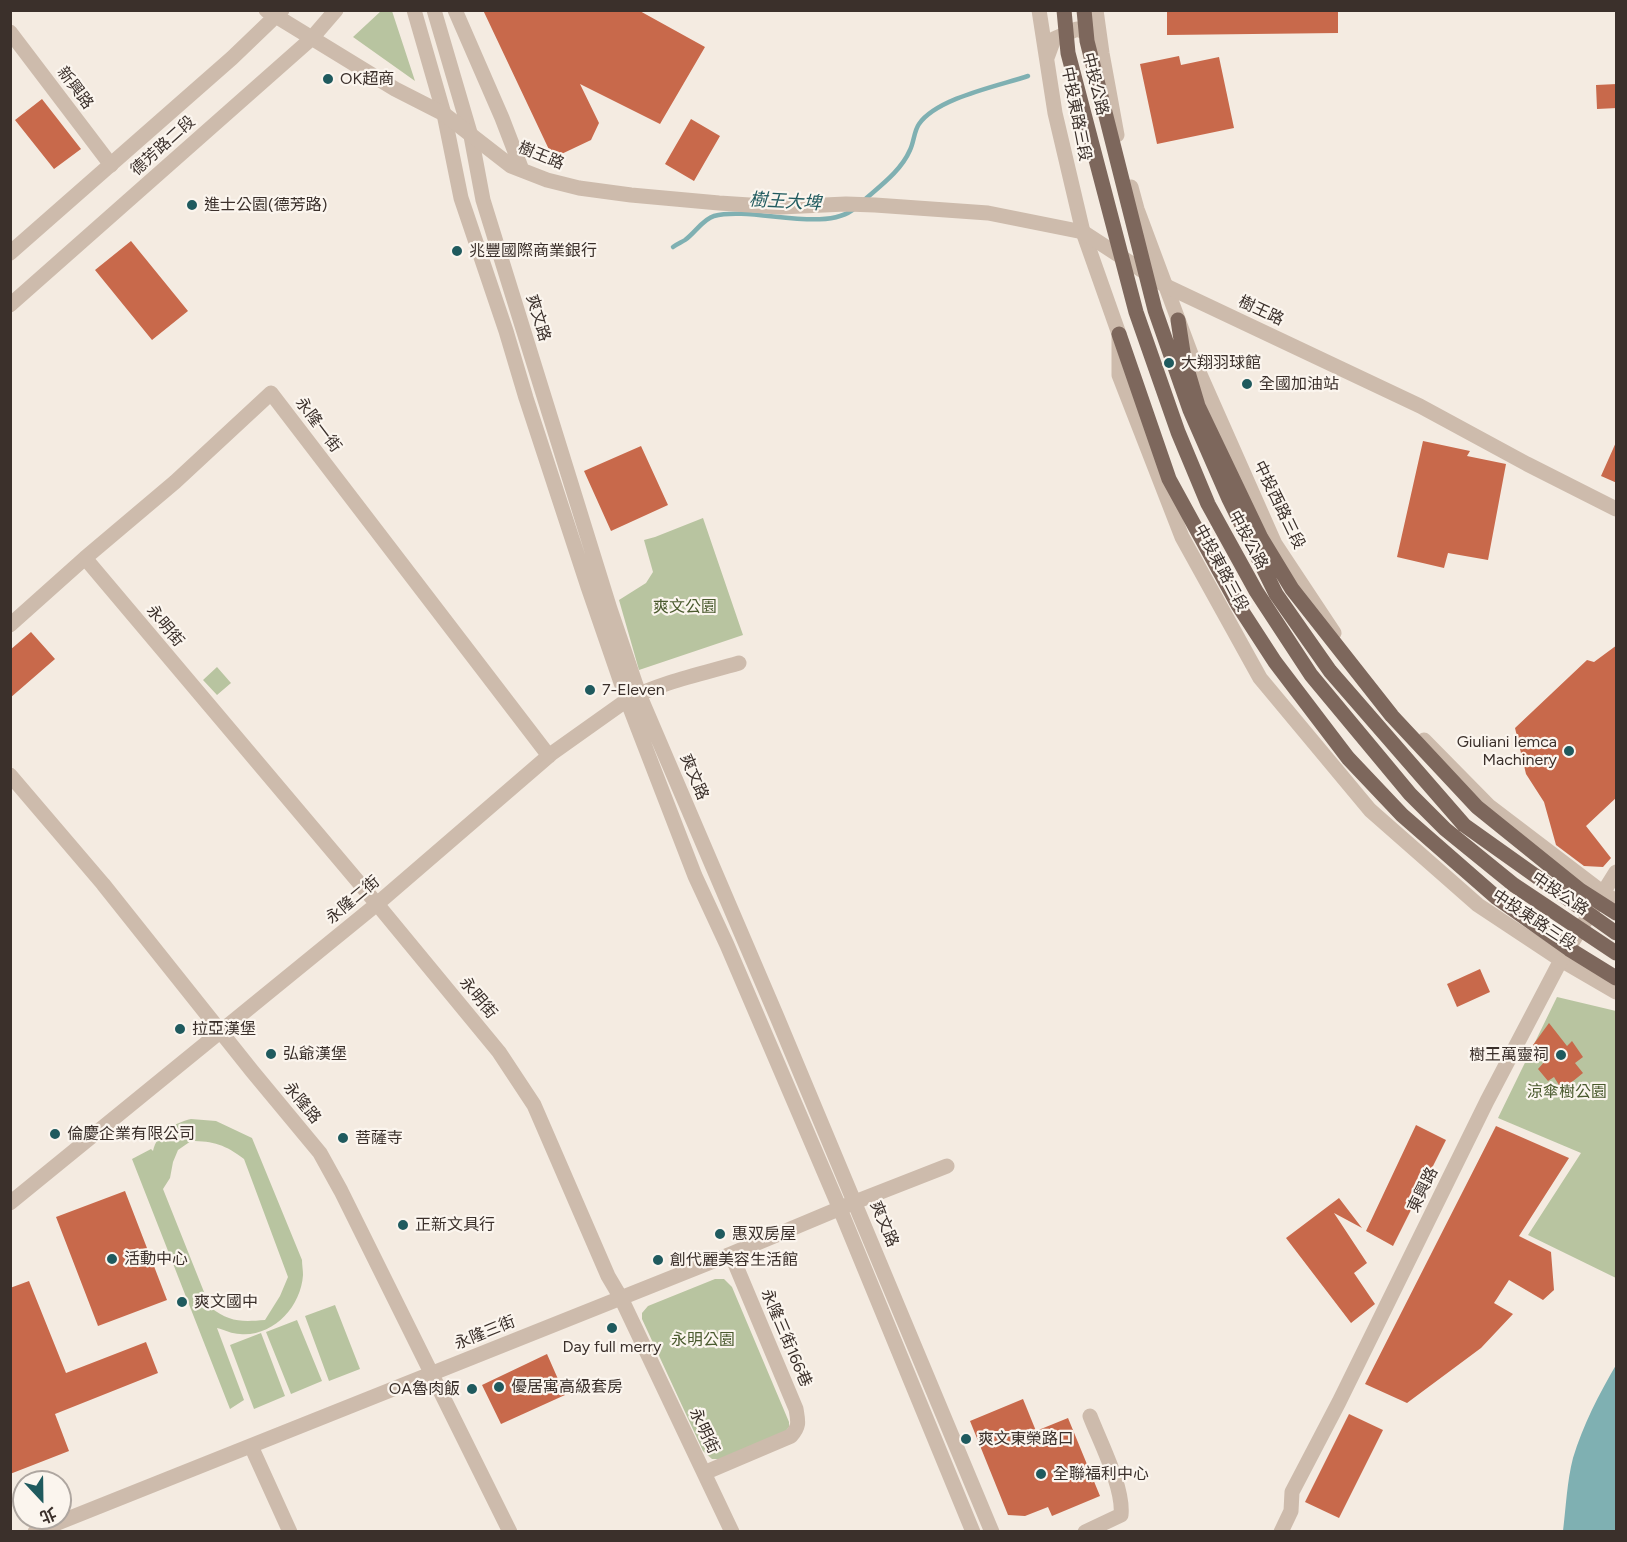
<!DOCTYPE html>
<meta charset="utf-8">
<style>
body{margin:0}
#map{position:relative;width:1627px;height:1542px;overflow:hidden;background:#f4ebe1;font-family:Figtree,"Noto Sans TC",sans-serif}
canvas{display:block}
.frame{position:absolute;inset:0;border:12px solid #3b302b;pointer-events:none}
.north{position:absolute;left:12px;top:1470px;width:60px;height:60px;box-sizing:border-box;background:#fbf5ee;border:2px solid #aea6a0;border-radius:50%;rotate:158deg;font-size:16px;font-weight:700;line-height:24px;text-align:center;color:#3b302b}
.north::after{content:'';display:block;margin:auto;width:21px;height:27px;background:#1f5a5e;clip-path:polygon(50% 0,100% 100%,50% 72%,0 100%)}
</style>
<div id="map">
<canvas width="1627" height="1542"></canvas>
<div class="frame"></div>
<div class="north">北</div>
</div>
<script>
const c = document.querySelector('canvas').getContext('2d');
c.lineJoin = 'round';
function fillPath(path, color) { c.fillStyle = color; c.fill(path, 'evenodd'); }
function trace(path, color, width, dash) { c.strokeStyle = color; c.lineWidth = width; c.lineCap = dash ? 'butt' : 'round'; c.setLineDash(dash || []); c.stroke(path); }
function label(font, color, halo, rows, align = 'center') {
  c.font = font + ' Figtree,"Noto Sans TC",sans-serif'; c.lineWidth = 4.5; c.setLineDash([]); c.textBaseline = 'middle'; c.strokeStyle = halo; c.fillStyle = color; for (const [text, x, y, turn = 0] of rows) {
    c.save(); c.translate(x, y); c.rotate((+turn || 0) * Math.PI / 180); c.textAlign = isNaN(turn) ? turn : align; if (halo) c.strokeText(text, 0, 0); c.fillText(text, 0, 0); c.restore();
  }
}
fillPath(new Path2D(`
 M381,11H392L415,81L353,37Z
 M703,518L743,635L639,670L619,600L646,583L653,572L644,540L655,537Z
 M217,667L231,683L217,695L203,680Z
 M1557,997L1616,1011V1278L1528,1235L1581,1153L1498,1118Z
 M191,1119L216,1121L252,1138L302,1260C302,1265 303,1270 303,1275C301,1307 273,1337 240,1334C232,1334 225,1330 217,1328L244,1400L230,1409L132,1159L151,1149L153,1151C157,1133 174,1123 191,1119ZM191,1141C213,1141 226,1145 244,1159L288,1277L280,1296L265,1320C241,1322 229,1322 210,1307L163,1189L170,1178L173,1162L178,1150Z
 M715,1279H724L732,1287L789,1422V1427L785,1432L720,1459H712L703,1451L642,1319V1313L648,1306Z
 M335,1305L360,1369L329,1381L305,1316Z
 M297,1320L322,1381L291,1394L266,1332Z
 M261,1333L285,1396L254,1409L230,1345Z`), '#b8c4a0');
fillPath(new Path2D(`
 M1616,1365V1531H1563C1566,1507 1567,1481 1573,1458C1583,1425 1599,1394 1616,1365Z`), '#7fb0b2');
trace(new Path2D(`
 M863,201C880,186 901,171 910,150C914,142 914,131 919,124C937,98 998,86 1028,76
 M673,247C677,244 682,242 685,240C695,233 703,219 714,216C752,206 826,234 855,208`), '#7fb0b2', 4.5);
fillPath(new Path2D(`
 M483,10H638L705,47L660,124L580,84L599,123L591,140L553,158Z
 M1167,10H1338V33L1167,35Z
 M1179,56L1181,65L1219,57L1234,128L1157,144L1140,64Z
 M1617,84V108L1597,109L1596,85Z
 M42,99L81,149L54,169L15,120Z
 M691,119L720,136L694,181L665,164Z
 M131,241L188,311L152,340L95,270Z
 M1617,440V483L1601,476Z
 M1423,441L1470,451L1467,456L1506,464L1488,560L1448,553L1444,568L1397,557Z
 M641,446L668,505L611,531L584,471Z
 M31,632L55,659L10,698V650Z
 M1617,645V797L1586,826L1611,858L1603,867L1584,866L1556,845L1544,802L1526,774L1515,728L1587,660L1594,662Z
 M1480,969L1490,992L1457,1007L1447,984Z
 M1549,1023L1567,1046L1572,1041L1583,1057L1575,1063L1583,1073L1562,1090L1554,1077L1548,1081L1538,1069L1545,1061L1533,1045Z
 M1416,1125L1446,1140L1393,1246L1366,1231Z
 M1496,1126L1569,1158L1519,1236L1551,1252L1554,1290L1543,1300L1509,1280L1494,1303L1513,1314L1481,1348L1407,1403L1365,1384Z
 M125,1191L167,1300L98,1326L56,1217Z
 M1339,1198L1362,1228L1334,1213L1367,1263L1354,1273L1375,1304L1351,1323L1286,1238Z
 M29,1281L66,1373L146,1342L158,1373L55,1414L69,1451L10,1474V1288Z
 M547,1354L565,1395L501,1424L482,1385Z
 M1023,1399L1036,1431L1068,1418L1100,1496L1052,1516L1048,1507L1025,1516L1008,1515L970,1421Z
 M1349,1414L1383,1430L1339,1518L1305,1502Z`), '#c8694b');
trace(new Path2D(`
 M414,10L444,114L461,198L506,331L526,398L588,587L627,700L695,876L727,945L840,1209L973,1532
 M434,10L471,136L483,200L610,609L639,694L777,1017L992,1532
 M1039,10L1055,113L1083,232L1119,334V375L1182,537L1260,678L1370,810L1478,905L1561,960L1616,992
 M1096,10L1102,53L1117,135
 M10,32L111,165
 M1047,58L1054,39L1077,29L1093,36L1095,40
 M1131,187L1137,209L1191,354L1275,544L1334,633
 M85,558L377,904L499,1052L534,1105L608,1276L621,1298L732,1532
 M10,625L85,558L175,482L271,393L549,756
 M1424,740L1489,806L1602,892L1616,901
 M10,775L103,884L252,1071L320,1153L341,1191L510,1532
 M10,1203L377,904L551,754L627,700C662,682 701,674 739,663
 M251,1446L290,1532
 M704,1473L791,1436C800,1426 798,1421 796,1409L731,1254
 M35,1532L731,1254L855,1202L947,1166
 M1085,1532L1121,1515C1124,1488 1100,1442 1090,1416`), '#cdbbac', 15);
trace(new Path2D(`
 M266,10L395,89L444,114L511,166L547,180L579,188L631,195L719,203L780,207L846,204L875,205L988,213L1083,232L1166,286L1420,406L1527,464L1616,509
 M455,10L502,118L522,170
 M10,253L232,58L282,10
 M10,305L311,39L336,10
 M1281,1532L1291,1511L1292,1492L1339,1402L1487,1101L1561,960L1616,872`), '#cdbbac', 15);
trace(new Path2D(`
 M1064,10L1068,53L1136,312L1178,432L1208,504L1256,591L1311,675L1410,794L1445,829L1514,885L1616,953
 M1084,10L1087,41L1155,310L1190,410L1229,499L1276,594L1330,671L1464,825L1616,933
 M1178,320L1184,359L1198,406L1261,538L1292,589L1392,716L1477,807L1580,890L1616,913
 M1119,334L1169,479L1238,605L1275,662L1348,758L1402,815L1497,898L1569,949L1616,978`), '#7d675c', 15);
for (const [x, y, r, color] of [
 [328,79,6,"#1f5a5e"],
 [192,205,6,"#1f5a5e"],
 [457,251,6,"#1f5a5e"],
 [1169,363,6,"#1f5a5e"],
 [1247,384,6,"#1f5a5e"],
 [590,690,6,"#1f5a5e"],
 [1569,751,6,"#1f5a5e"],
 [180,1029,6,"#1f5a5e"],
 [271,1054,6,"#1f5a5e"],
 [1561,1055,6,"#1f5a5e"],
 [55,1134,6,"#1f5a5e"],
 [343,1138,6,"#1f5a5e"],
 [403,1225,6,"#1f5a5e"],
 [720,1234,6,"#1f5a5e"],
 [112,1259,6,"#1f5a5e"],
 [658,1260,6,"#1f5a5e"],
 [182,1302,6,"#1f5a5e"],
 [612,1328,6,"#1f5a5e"],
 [499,1387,6,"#1f5a5e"],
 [472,1389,6,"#1f5a5e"],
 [966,1439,6,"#1f5a5e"],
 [1041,1474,6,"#1f5a5e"]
]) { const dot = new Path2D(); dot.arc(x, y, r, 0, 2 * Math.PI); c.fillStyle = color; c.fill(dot); trace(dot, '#fbf5ee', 2); }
label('16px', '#3b302b', '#fbf5ee', [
 ["OK超商",340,79],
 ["進士公園(德芳路)",204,205],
 ["兆豐國際商業銀行",469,251],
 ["大翔羽球館",1181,363],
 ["全國加油站",1259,384],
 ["7-Eleven",602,690],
 ["Giuliani Iemca",1557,742,"right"],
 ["Machinery",1557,760,"right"],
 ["拉亞漢堡",192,1029],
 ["弘爺漢堡",283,1054],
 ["樹王萬靈祠",1549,1055,"right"],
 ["倫慶企業有限公司",67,1134],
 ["菩薩寺",355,1138],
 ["正新文具行",415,1225],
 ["惠双房屋",732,1234],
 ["活動中心",124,1259],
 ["創代麗美容生活館",670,1260],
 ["爽文國中",194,1302],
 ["Day full merry",612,1347,"center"],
 ["優居寓高級套房",511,1387],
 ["OA魯肉飯",460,1389,"right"],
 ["爽文東榮路口",978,1439],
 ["全聯福利中心",1053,1474]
], 'left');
label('16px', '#3b302b', '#fbf5ee', [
 ["中投公路",1095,84,76],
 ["新興路",75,88,53],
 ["中投東路三段",1076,114,79],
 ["德芳路二段",163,146,-42],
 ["樹王路",541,156,22],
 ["樹王路",1261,311,25],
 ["爽文路",538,318,73],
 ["永隆一街",318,425,53],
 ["中投西路三段",1279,505,64],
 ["中投公路",1248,540,62],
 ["中投東路三段",1221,568,62],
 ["永明街",165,626,50],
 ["爽文路",694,777,67],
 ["中投公路",1560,894,34],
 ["永隆二街",353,900,-40],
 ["中投東路三段",1534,920,33],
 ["永明街",478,998,50],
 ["永隆路",302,1103,50],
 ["東興路",1423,1190,-64],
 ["爽文路",884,1224,67],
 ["永隆三街",485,1333,-22],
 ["永隆三街166巷",786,1338,67],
 ["永明街",704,1431,65]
]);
label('16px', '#4a5a2e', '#fbf5ee', [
 ["爽文公園",685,607],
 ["涼傘樹公園",1567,1092],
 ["永明公園",703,1340]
]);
label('italic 18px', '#1f5a5e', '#fbf5ee', [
 ["樹王大埤",785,202,3]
]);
</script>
